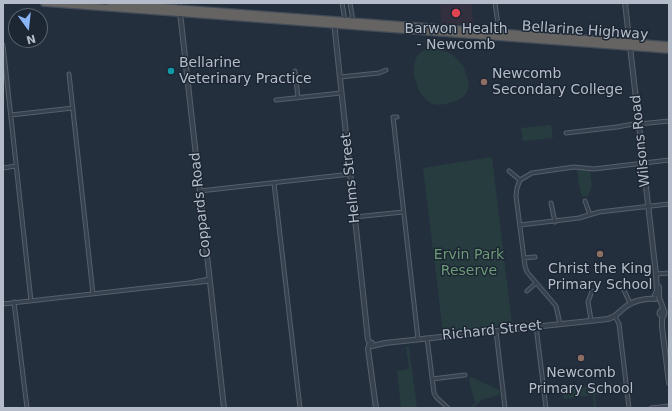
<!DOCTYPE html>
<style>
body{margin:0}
#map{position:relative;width:672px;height:411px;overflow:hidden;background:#242f3e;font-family:"DejaVu Sans",sans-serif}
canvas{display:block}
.frame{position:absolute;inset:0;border:4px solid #b4bcc9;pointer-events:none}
.north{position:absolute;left:8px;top:8px;width:40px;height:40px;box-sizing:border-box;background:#1d2633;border:1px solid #59626f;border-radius:50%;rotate:165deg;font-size:11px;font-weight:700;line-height:16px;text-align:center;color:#b4bcc9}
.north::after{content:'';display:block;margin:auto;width:14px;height:18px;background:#8ab4f8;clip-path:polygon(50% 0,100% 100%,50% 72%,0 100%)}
</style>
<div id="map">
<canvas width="672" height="411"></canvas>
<div class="frame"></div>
<div class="north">N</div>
</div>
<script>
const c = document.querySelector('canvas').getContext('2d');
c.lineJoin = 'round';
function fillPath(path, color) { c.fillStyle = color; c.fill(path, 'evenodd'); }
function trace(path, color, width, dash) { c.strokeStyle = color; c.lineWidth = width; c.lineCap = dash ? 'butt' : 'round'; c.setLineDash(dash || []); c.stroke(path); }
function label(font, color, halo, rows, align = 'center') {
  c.font = font + ' "DejaVu Sans",sans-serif'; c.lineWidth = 3; c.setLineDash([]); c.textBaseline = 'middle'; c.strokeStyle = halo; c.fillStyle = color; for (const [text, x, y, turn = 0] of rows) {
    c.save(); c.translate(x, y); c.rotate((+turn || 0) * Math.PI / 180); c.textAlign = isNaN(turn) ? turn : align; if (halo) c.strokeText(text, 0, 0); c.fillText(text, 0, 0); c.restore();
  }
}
fillPath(new Path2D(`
 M440,3H471L474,26L441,23Z`), '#32303f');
fillPath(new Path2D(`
 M429,49C447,48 464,59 467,77C469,83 469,87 467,92C464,98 458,100 452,102C446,104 440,106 434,104C417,100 406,63 421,52C423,51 427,50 429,49Z
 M551,125L553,138L523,141L521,128Z
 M492,157L512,324L443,332L423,168Z
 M577,169L590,171L592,185L588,197L582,196L579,185Z
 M406,347H409L417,408H401L397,371L409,369Z
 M471,377L499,390L500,395L481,400L473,408H470L475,403L469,380Z
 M622,383V385L608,386L609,393L595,395L596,408H594L593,395L564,399L562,391L548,392L547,391Z`), '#263c3f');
const minor = new Path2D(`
 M342,3L345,20
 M350,3L353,21
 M495,3L499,32
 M3,45L31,301
 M295,71L298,98
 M69,74L93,294
 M340,77L379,73L386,70
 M276,100L341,93
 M11,115L73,108
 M397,117H393L418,339
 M639,124L669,121
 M566,133L617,127L639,123
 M3,168L16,166
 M509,171L520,180
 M274,183L300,408
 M200,191L351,174
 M585,201L590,215
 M551,203L555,222
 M355,217L403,212
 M520,225L579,218L599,212L669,204
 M524,258L535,257
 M656,274L669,273
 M193,283L210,281
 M623,288L629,301
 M527,291L536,283
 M14,302L27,408
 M3,304L189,283L209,279
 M615,316L619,324L629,408
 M591,320L588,302L592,291
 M560,324L556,306L527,272L525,266L516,196L517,188L520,180L532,173L574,167L594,169L669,160
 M536,326L546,408
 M496,331L505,408
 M427,338L434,393L436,397L448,408
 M432,379L465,375
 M651,408L669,406`);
const tertiary = new Path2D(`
 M179,3L224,408
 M625,3L656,274L657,291L655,295
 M334,22L368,340L372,346
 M659,287V297
 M659,297L664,311
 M659.5 313a2.5 2.5 0 1 1 5 0a2.5 2.5 0 1 1-5 0Z
 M664,315L662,319V327L669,383
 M372,343L369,345L368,349L376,408
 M372,346L385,343L608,319C616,317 618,313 624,308C632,301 645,298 655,299`);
const trunk = new Path2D(`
 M44,3L669,50
 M110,3L669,45`);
trace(minor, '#565f6c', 5);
trace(tertiary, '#565f6c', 6);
trace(trunk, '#434c59', 8);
trace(minor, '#38414e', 3);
trace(tertiary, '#38414e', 4);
trace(trunk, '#656462', 5.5);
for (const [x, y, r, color] of [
 [456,13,5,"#e0444e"],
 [171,71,4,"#0f9aa8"],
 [484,82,4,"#8d6e63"],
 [600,254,4,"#8d6e63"],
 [581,358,4,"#8d6e63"]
]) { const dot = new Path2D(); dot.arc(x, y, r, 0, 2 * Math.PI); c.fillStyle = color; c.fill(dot); trace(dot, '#1d2633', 1.5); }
label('14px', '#b4bcc9', '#1d2633', [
 ["Barwon Health",456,29],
 ["- Newcomb",456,45],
 ["Bellarine",179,63,"left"],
 ["Veterinary Practice",179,79,"left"],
 ["Newcomb",492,74,"left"],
 ["Secondary College",492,90,"left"],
 ["Christ the King",600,269],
 ["Primary School",600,285],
 ["Newcomb",581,373],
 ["Primary School",581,389]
]);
label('14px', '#b4bcc9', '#1d2633', [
 ["Bellarine Highway",585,31,4],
 ["Wilsons Road",641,141,-96],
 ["Helms Street",351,178,-96],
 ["Coppards Road",201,205,-96],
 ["Richard Street",492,331,-6]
]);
label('14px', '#6b9a76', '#1d2633', [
 ["Ervin Park",469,255],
 ["Reserve",469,271]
]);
</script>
